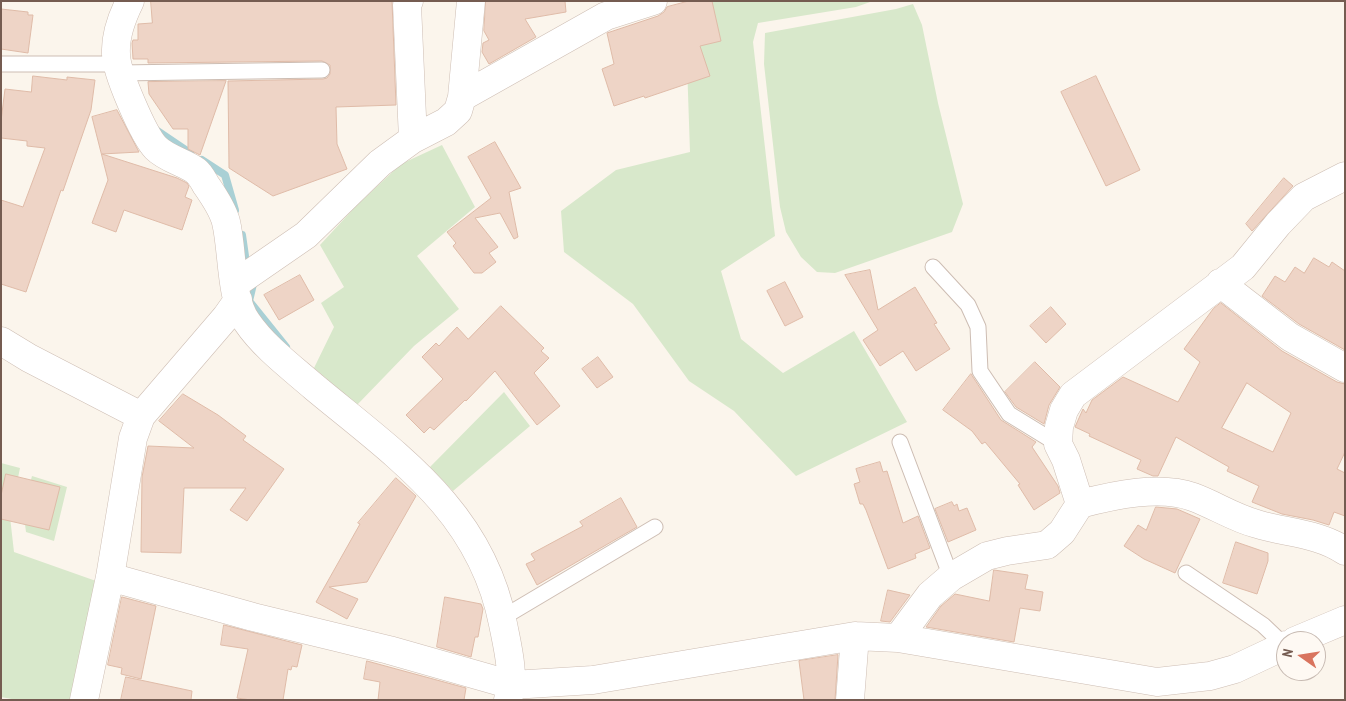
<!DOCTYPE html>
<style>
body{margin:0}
#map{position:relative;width:1346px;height:701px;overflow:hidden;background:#fbf5ec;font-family:"PT Sans Narrow",sans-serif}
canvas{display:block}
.frame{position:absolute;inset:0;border:2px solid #755c51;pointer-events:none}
.north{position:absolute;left:1276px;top:631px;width:50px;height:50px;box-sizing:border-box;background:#fef9f3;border:1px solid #c7bab2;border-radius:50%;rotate:283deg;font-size:14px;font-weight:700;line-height:20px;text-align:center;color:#755c51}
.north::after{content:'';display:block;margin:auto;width:18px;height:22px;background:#d9745e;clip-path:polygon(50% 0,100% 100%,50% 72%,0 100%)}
</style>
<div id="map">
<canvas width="1346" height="701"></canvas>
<div class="frame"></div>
<div class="north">N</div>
</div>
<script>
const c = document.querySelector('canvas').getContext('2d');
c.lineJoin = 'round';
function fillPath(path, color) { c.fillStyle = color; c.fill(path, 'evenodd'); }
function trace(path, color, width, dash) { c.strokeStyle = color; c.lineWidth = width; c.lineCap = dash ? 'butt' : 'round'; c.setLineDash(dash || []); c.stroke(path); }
fillPath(new Path2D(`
 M694,1H873L856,7L758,23L753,42L775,236L721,271L741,339L783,373L854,331L907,422L796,476L734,411L689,381L633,304L564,252L561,211L616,170L690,152L686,35Z
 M913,4L922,25L938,103L963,204L952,232L835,273L817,272L801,257L786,232L780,207L764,64L765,33L896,9Z
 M442,145L475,207L417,256L459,309L414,346L357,405L314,368L334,327L321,303L344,287L320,245L356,206L401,164Z
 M504,392L530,426L453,491L430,467Z
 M1,463L20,468L10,517L14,552L96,581L72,700H17L1,697Z
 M32,476L67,487L54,541L26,532L23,509Z`), '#d8e8cb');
trace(new Path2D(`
 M156,130L190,153
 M202,160L225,175L235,210
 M242,235L245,256
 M253,284L249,301L286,347`), '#a9d0d5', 8);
const building = new Path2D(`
 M151,1H392L396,105L336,107L337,144L347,169L273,196L229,168L228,81L323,79L327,78L330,74V65L322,61L148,63V59H133L132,43L133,40H138V24L152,23Z
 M486,1H565L566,12L525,19L536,37L489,64L482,52L483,43L489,40L484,31Z
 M689,1H712L721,41L700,46L710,76L645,98L644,96L614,106L602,69L614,64L607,33L658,16L664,12L667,7Z
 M1,9L28,12V15H33L28,53L1,49Z
 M33,76L67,80V77L95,80L91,110L63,191L61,190L26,292L1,284V200L23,207L45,148L27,146V141L1,138V121L5,89L31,92Z
 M1096,76L1140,170L1106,186L1061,92Z
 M226,81L200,155L188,149V129H173L149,94L148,82Z
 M117,110L139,152L102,154L177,178L187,183L189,186L185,197L192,200L182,230L124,210L116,232L92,223L108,180L92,117Z
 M495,142L521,188L509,192L518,237L514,239L500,213L475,218L498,247L489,253L496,262L482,273H474L453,246L456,243L447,232L491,198L468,157Z
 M1284,178L1293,186L1252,231L1246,224Z
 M1314,258L1329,267L1332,262L1345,271V350L1299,324L1262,296L1275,276L1285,282L1295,267L1304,273Z
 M870,270L878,310L915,287L937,323L934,324L950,349L916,371L903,351L880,366L863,340L878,330L845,275Z
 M300,275L314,300L279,320L264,295Z
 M785,282L803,317L785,326L767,291Z
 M1221,303L1282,351L1337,382L1345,384V452L1337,469L1345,473V516L1334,512L1329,525L1313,520L1282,514L1252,502L1259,486L1227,471L1229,467L1176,437L1158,476H1153L1137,469L1141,460L1089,436L1090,434L1075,427L1083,409L1086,413L1092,400L1123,377L1178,402L1200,362L1184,349L1213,309ZM1247,383L1291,413L1273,452L1222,428Z
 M501,306L544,348L541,351L549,358L534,373L560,406L537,425L495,371L466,401L465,400L434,430L430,427L424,433L406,415L443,379L422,357L436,343L439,346L457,327L468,339Z
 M1051,307L1066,324L1046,343L1030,326Z
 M598,357L613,377L597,388L582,369Z
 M1035,362L1060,387L1049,405L1044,424L1016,407L1005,392Z
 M971,374L1001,420L1036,442L1032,447L1058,486L1060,493L1034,510L1018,485L1020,484L985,442L982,444L972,431L943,410Z
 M183,394L218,415L246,436L243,440L284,469L247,521L230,510L246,488H184L181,553L141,552L142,477L148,446L194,448L159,421Z
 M880,462L883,472L887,471L903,523L918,516L930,548L915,554L916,558L888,569L866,510L863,504H860L854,484L860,482L856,469Z
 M6,474L60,487L49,530L1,519V496Z
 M396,478L416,496L367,582L329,587L358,599L347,619L316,602L360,524L358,523Z
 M621,498L637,527L537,585L526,564L535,560L531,554L583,526L580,522Z
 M952,502L954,506L957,504L959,511L967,508L976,530L948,542L935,509Z
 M1156,507L1177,509L1200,519L1175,573L1144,559L1124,546L1138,525L1146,530Z
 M1236,542L1268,553V561L1257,594L1223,583Z
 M994,570L1028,575L1025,589L1043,592L1040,611L1020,608L1014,642L926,627L941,606L955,594L989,601Z
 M888,590L910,595L890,622L881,621Z
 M122,597L156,606L141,679L121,674L122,668L108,665Z
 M445,597L481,604L483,609L478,637H475L471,657L437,647Z
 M224,625L302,645L297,667L292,666L291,670L288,669L283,700H251L237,698L248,649L221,645Z
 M838,655L835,700H804L799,661Z
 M367,661L466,688L464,700H378L380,682L364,679Z
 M126,677L192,691L191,700H121Z`);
fillPath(building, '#eed4c6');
trace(building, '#dfbba8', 1);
const lane = new Path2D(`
 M1,64H118
 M120,73L322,70
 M933,267L968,305L978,327L980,371L1009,414L1058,444
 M900,442L951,577
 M1186,573L1263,625L1284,645
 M502,618L655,527`);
const street = new Path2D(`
 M130,1C122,17 115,36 116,54C116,72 144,136 156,148C167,159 184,162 196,171C200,174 203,180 206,185C213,195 223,210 226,222C233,251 230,299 247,322C264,347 291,367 314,387C397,456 481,511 503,624C508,649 515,676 508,700
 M409,1L407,5L413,139
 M462,97L606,16L653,1
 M1220,283L1290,337L1345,368
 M235,284L306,235L380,163L413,139L446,122L458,111L462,97L471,1
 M1,341L29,358L141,416
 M1080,504L1066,460L1058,444L1059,427L1064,410L1073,395L1243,267L1278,224L1304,197L1345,176
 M110,577L253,617L389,650L512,685L593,680L855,636L898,638L1157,682L1210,676L1235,669L1286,645
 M898,638L930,595L951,577L987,556L1007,551L1047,545L1062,532L1080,504C1114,495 1160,485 1193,497C1215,505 1234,518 1257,524C1286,533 1319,533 1345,551
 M1295,641L1345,620
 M84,700L110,577L133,438L141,416L226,317L238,300
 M850,700L855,636`);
trace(lane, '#cdbdb3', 17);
trace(street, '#cdbdb3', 29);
trace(lane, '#fff', 15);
trace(street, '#fff', 28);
</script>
